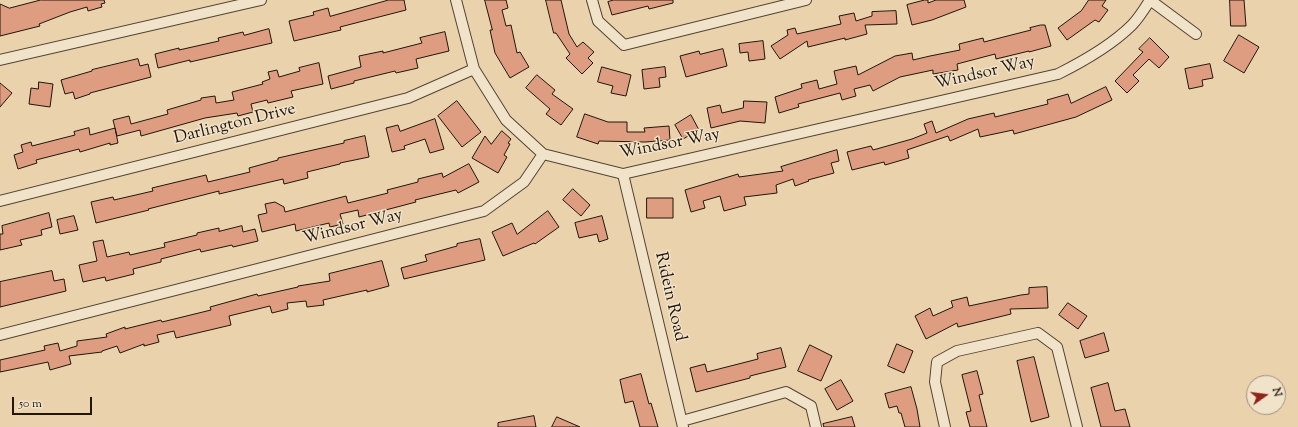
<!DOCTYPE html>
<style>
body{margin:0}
#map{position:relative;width:1298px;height:427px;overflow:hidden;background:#ead2ad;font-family:"Sorts Mill Goudy",serif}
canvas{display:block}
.north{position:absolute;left:1246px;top:375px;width:40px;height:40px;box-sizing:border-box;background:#f1e2ca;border:1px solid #9d907d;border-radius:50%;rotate:76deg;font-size:11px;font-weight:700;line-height:16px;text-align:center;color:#201609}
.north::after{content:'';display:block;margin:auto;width:14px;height:18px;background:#8f2418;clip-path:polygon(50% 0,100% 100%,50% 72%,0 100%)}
.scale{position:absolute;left:12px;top:397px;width:80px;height:18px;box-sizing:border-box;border:2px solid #201609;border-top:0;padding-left:5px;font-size:12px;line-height:14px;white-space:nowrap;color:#201609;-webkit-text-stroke:3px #f1e2ca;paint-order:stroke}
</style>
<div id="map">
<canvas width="1298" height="427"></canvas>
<div class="north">N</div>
<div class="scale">50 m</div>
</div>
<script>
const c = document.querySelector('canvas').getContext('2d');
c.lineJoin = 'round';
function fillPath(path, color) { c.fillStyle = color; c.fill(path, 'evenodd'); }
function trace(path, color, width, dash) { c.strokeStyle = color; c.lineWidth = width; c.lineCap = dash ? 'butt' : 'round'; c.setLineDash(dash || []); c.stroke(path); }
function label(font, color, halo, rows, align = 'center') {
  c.font = font + ' "Sorts Mill Goudy",serif'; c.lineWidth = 3; c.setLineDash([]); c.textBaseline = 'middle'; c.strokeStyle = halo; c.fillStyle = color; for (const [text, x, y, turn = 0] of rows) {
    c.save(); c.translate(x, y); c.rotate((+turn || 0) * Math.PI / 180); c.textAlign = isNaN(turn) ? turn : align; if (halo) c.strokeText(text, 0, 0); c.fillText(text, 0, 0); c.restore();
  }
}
const building = new Path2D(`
 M41,0H104L105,3L101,4L102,7L88,11L87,7L70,12L39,24L40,26L0,36V4L9,8Z
 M389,0H404L406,10L340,27L341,30L294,41L289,21L314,15L313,12L328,8L330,16Z
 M485,0H506L508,8L502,10L506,26L511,25L517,53L520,52L529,67L510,78L495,53L490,30H492Z
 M546,0H561L569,34L577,47L583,42L594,52L588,58L593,63L582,74L566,58L570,54L556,33H554Z
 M614,0H673V3L649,9L648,6L612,15L608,2Z
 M925,0H928V3L936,0H964L966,7L932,20L912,25L907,5Z
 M1089,0H1106L1102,6L1108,10L1099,22L1095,20L1067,40L1058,28L1081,11Z
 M1230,0H1244L1246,26H1231Z
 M896,11L897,24L865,25L867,34L845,40V38L808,47L807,41L780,59L771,46L788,35L787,30L795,28L797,34L841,24L839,16L854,13L856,21L872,16V12Z
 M1041,25H1045L1051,46L1029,52V51L996,59L995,54L957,64L958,70L933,74V70L900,77L873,91L870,85L854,89L856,96L842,100L840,93L798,104L799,107L779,113L775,97L802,88L801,84L817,80L819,89L837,84L834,71L856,66L858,75L895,56L912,53L913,60L930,56L960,50L959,44L983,38L984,42L1031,30L1030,28Z
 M269,29L272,43L190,62V60L158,68L155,54L179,48V50L219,41L218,38L243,32L244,35Z
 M445,32L449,51L416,59L418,68L396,73L395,71L354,81V83L331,89L328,76L361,67L359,56L383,51V53L422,43L420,38Z
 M1239,35L1259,47L1244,73L1224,61Z
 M1150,38L1169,57L1159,68L1149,59L1133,75L1139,81L1127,93L1115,81L1143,52L1139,49Z
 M763,41L765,59L749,61L748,52L740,53L739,44Z
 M723,49L727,66L686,77L680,56L699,51L700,54Z
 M138,59L140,66L148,64L151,77L90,93V94L75,99L73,92L65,94L61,80L92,71V70Z
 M319,63L323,84L291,91L293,97L268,103L267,100L251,104L253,112L238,116L237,113L205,118L141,136L140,130L117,136L113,120L129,116L131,124L168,114L167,110L201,100V98L215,96L216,103L234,100L232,92L263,84L262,82L270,79L268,72L277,70L279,77L300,71L299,68Z
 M1210,64L1213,78L1202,80L1203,86L1189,89L1185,69Z
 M602,67L631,75L626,96L611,93L613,86L598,82Z
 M665,67L666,77L659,78L660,87L644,89L642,70Z
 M537,75L555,90L552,94L573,109L561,125L546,114L550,109L526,88Z
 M39,82L53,84L50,107L29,104L31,88L38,89Z
 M0,83L12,93L0,107Z
 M1106,87L1112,100L1076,117L1014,134L1013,130L980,137L978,129L950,141L948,136L907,150L909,158L885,165L884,162L852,170L847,152L871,146L873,150L912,139L927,133L924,124L932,121L936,133L968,119L994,113L995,117L1048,104L1047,100L1068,94L1071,103Z
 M457,101L481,132L462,147L438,116Z
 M744,101L767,102L765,123L740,121L711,128L707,108L720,105L722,113L743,108Z
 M585,114L608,122H627V132H645L644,128L669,126L670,140L645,142L599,141L598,144L577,137Z
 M691,115L699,130L683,139L675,125Z
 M435,119L444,149L430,153L425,139L404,146L405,149L392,152L386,128L398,125L400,131Z
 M89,128L90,135L115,128L118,143L110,145V143L80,152L79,149L36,160L37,163L18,169L14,155L23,152L21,145L31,142L32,146L75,135L74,132Z
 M502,131L511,139L508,143L510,144L504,155L507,157L498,173L472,158L485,136L491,144Z
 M365,136L369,157L340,163V164L307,172L308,178L284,184L283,179L219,194V191L148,209L149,210L96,223L91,202L113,197L114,200L153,191L152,188L206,175L208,182L250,172L249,168L278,160V158L344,143V141Z
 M837,150L839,161L831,163L834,173L808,180L809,181L795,186L793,179L776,185L777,193L744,197L746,205L724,211L720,196L703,201L705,208L691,212L685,190L738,174L739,177L783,171L781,167Z
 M469,164L479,182L458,193L456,190L415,200L416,202L359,217L358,210L340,214L343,224L330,227L329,223L296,231L295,224L262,232L258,215L267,213L265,204L275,202L284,207L285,212L346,196L348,203L388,193L387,190L418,182V179L442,173L443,177Z
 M573,189L590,205L581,216L563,200Z
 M647,198H673V218H647Z
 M548,211L559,227L535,244L534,243L503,256L492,232L512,223L517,234Z
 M49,213L52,227L41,230L42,235L20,240L22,245L0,250V234H3L2,226Z
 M74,216L78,230L60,234L57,220Z
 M602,216L608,239L599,242L597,234L579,238L575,223Z
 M242,226L243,232L255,229L258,241L233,247L232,245L201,252L200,249L161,259V262L133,269L134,274L106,281L105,277L83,282L79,265L97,261L93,242L103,240L107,257L129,252L130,255L165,247L164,243L197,235V233L219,228V231Z
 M480,239L485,260L404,279L401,268L427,261L425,255L457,246V244Z
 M382,261L389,286L367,292V290L323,300L324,305L307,307L306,301L287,303L288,309L272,313L270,306L229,316L231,325L176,338L174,331L157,335L159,342L144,346V344L120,353L117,346L102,351V352L69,356L71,364L50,370L48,362L0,372V360L45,350L44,346L58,343L60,351L77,346V341L107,337L106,334L125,327V329L161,320L162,322L211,310L210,307L257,294L258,296L298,287V286L330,281L329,274Z
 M52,271L54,281L64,279L66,291L0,307V282Z
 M1047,287L1048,308L1010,309L1011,314L958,327L957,323L926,339L915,316L930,308L933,316L953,307L951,301L967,297L969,306L1021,295L1029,294V288Z
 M1068,303L1087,316L1078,329L1059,315Z
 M1104,333L1109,351L1085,358L1080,341Z
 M897,344L913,351L904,373L888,366Z
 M810,345L832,356L821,381L798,371Z
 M781,348L786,367L750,376V378L696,392L690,368L705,364L707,372L758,359L757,354Z
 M1034,357L1049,417L1031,422L1017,361Z
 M977,371L983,394L979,395L987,427H970L966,412L971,411L962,375Z
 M641,374L649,404L651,403L658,427H640L633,401L625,403L620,380Z
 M841,380L853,401L837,410L825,389Z
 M1108,383L1115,411L1125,409L1130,427H1101L1091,388Z
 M911,387L917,409L920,427H905L901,413H899L897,406L889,408L885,394Z
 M534,416L536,427H498V423Z
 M557,417L580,427H552Z
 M852,417L855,427H824L823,424Z`);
fillPath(building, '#de9d80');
trace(building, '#201609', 1);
const street = new Path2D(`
 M456,0L474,69L506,120L543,154L623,174L1058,74C1084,61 1111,46 1132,25C1139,18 1145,8 1150,0
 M592,0L598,21L624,45L806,0
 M1150,0L1196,34
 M0,60L261,0
 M623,174L683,427
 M0,201L408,98L474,69
 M0,335L484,211L524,182L543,154
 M682,421L786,392L811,406L816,427
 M945,427L935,382L937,362L957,351L1038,333L1057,347L1077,427`);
trace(street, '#524532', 12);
trace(street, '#f1e2ca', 10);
label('17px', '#201609', '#f1e2ca', [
 ["Windsor Way",985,74,-13],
 ["Darlington Drive",235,125,-14],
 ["Windsor Way",670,145,-11],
 ["Windsor Way",353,228,-14],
 ["Ridein Road",669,297,77]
]);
</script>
